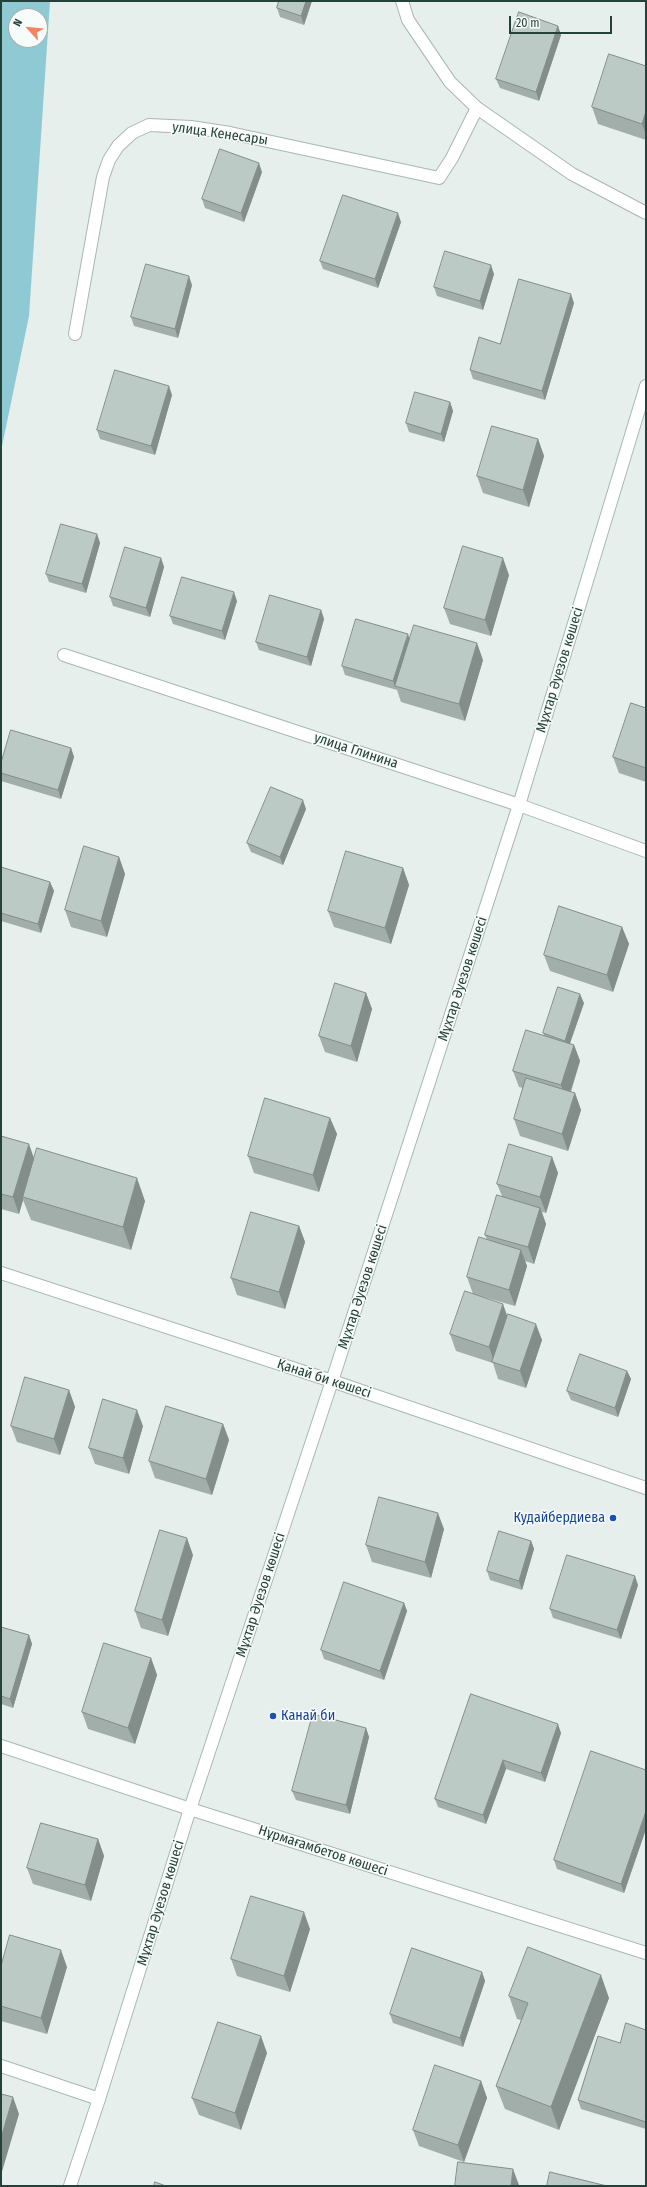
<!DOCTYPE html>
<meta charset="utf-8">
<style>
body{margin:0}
#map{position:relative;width:647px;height:2187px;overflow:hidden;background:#e6efeb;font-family:"Fira Sans Condensed",sans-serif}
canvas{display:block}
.frame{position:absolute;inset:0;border:2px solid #24423a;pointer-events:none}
.north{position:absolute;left:8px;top:8px;width:40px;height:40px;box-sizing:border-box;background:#f7fbf9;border:1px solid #a3b1ad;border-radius:50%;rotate:297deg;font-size:11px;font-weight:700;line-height:16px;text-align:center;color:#24423a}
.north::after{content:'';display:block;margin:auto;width:14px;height:18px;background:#f4845f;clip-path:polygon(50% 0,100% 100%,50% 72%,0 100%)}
.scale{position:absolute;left:509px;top:16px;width:103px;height:18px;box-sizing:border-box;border:2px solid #24423a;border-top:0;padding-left:5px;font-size:12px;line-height:14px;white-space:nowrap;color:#24423a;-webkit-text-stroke:3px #f7fbf9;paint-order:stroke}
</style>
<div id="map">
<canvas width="647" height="2187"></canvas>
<div class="frame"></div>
<div class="north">N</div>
<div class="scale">20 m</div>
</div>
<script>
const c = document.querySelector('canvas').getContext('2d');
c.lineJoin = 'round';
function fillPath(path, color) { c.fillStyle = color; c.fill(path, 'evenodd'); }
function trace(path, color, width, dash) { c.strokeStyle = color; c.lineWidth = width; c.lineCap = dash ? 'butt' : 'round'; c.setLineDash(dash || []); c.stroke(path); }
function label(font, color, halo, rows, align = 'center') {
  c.font = font + ' "Fira Sans Condensed",sans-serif'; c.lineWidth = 3; c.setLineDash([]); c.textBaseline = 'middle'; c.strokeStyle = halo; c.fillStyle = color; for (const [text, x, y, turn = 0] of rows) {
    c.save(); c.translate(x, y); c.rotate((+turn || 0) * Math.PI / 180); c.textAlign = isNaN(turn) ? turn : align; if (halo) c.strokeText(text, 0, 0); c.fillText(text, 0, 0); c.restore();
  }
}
fillPath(new Path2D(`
 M1,1H50L29,316L1,451ZM16,16H40V40H16Z`), '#8ec9d4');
const service = new Path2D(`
 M75,334L103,177L109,160L118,146L132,133L149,125L191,127L230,133L439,178L452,158L477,108`);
const minor = new Path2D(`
 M402,1L408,20L450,82L477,108L572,174L646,213
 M64,655L519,805L646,851
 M1,1273L332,1381
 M1,1746L190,1809L646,1953
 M1,2066L99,2099`);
const tertiary = new Path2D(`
 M332,1381L646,1488`);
const secondary = new Path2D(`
 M70,2186L99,2099L190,1809L332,1381L519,805L646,386`);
trace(service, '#a8b8b2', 14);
trace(minor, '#a8b8b2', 14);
trace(tertiary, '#a8b8b2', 14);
trace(secondary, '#a4bbb3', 14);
trace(service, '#fff', 12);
trace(minor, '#fff', 12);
trace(tertiary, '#fff', 12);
trace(secondary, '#fff', 12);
fillPath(new Path2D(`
 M279,1H312L304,25L280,17L277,8Z
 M558,26L561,35L539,101L500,88L496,79Z
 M646,66V140L598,124L592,107Z
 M262,172L244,222L205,208L202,199Z
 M401,222L378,288L323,269L320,261Z
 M494,274L483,310L437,296L434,287Z
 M192,285L178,338L134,326L131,317Z
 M574,303L545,400L473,379L470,370L500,344Z
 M172,395L155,455L100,439L97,430Z
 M450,402L453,411L444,442L409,432L406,423Z
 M538,439L544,456L529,507L483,493L477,476Z
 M97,534L100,543L86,593L49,582L46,574Z
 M161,558L164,567L150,617L113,606L110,597Z
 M509,575L491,636L450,624L444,608Z
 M237,601L225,640L173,624L170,616Z
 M321,610L324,619L311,666L259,650L256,642Z
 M409,639L483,660L465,721L401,702L397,690L345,675L342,666Z
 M646,708V782L619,773L613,757Z
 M71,748L74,757L61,799L1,781V763Z
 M306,809L283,865L251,852L247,843Z
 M119,857L125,874L107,937L71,927L65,910Z
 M1,867L50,882L54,891L41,933L1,921Z
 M403,868L409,885L391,944L334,927L328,911Z
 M622,927L629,944L613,992L550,971L544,955Z
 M366,993L372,1009L357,1062L325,1052L319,1036Z
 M584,1003L570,1043L574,1045L580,1061L571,1092L575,1093L581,1110L568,1151L520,1136L514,1119L523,1088L519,1087L513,1071L544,1035L543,1033Z
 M330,1118L337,1134L319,1192L254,1173L248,1156Z
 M1,1136L34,1158L145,1201L131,1250L31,1220L23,1200L19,1214L1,1209Z
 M552,1157L558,1173L546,1213L542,1212L546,1224L534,1264L525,1261L527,1266L515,1306L473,1294L467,1277L487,1240L485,1235L502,1196L497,1184Z
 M299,1226L305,1242L285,1309L237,1295L231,1278Z
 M508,1316L542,1340L526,1388L498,1379L493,1363L456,1351L450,1334Z
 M627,1371L631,1379L618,1417L571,1400L567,1391Z
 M69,1390L75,1407L60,1455L17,1442L11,1426Z
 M223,1424L229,1440L212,1495L155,1478L149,1461Z
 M143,1426L129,1474L95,1464L89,1448Z
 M444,1529L431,1578L372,1562L366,1545Z
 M531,1541L534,1549L522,1590L490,1580L487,1571Z
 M193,1555L168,1636L141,1628L135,1611Z
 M638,1585L621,1639L553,1618L550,1609Z
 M404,1603L407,1611L384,1680L324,1659L321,1650Z
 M1,1627L29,1635L32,1644L13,1708L1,1704Z
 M151,1658L157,1675L135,1744L88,1729L82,1712Z
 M471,1694L561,1733L545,1782L506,1769L486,1824L438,1807L435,1799Z
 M366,1728L369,1737L350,1814L296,1800L292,1791Z
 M646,1770V1829L624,1893L557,1869L554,1860Z
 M98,1839L104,1856L91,1901L33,1884L27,1868Z
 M310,1929L290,1992L237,1976L231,1959Z
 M1,1966L67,1967L47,2034L1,2021Z
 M482,1972L485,1981L463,2047L393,2023L390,2014Z
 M509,1996L609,1998L559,2130L505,2109L496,2086L521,2020L517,2019Z
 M646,2030V2129L581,2109L578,2100L620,2043Z
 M267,2053L241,2130L199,2115L192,2098Z
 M481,2081L487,2098L464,2162L419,2146L413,2130Z`), '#a1aea9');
fillPath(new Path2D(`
 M306,1H312L304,25L301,16Z
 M558,26L561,35L539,101L536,92Z
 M646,111V135L642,124Z
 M259,163L262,172L244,222L241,213Z
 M398,213L401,222L378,288L375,279Z
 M491,265L494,274L483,310L480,301Z
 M189,276L192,285L178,338L175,329Z
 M571,294L574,303L545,400L542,391Z
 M169,386L172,395L155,455L151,446Z
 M450,402L453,411L444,442L441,434Z
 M538,439L544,456L529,507L523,490Z
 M97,534L100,543L86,593L82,584Z
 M161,558L164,567L150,617L146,608Z
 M503,558L509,575L491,636L485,620Z
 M234,592L237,601L225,640L222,631Z
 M321,610L324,619L311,666L307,657Z
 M408,634L411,643L395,686L397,690L393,681Z
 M477,643L483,660L465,721L459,704Z
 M71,748L74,757L61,799L58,790Z
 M303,800L306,809L283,865L280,857Z
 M119,857L125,874L107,937L101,921Z
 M403,868L409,885L391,944L385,928Z
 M50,882L54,891L41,933L38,924Z
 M622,927L629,944L613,992L607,975Z
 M366,993L372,1009L357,1062L351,1046Z
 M580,994L584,1003L568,1049L565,1041Z
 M574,1045L580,1061L567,1102L561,1085Z
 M575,1093L581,1110L568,1151L562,1134Z
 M330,1118L337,1134L319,1192L313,1175Z
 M29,1144L35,1161L23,1197V1200L19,1214L13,1197Z
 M552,1157L558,1173L546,1213L540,1197Z
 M137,1178L145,1201L131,1250L123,1227Z
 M540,1208L546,1224L534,1264L528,1247Z
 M299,1226L305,1242L285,1309L279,1292Z
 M521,1250L527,1266L515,1306L509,1290Z
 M503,1304L509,1321L495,1364L489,1347Z
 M536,1324L542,1340L526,1388L520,1371Z
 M627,1371L631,1379L618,1417L615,1408Z
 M69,1390L75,1407L60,1455L54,1439Z
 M137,1410L143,1426L129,1474L123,1458Z
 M223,1424L229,1440L212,1495L206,1479Z
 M438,1513L444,1529L431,1578L425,1562Z
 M187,1538L193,1555L168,1636L162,1620Z
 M531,1541L534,1549L522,1590L519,1581Z
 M635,1576L638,1585L621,1639L617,1630Z
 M404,1603L407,1611L384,1680L380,1671Z
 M29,1635L32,1644L13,1708L10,1699Z
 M151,1658L157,1675L135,1744L128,1728Z
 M558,1724L561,1733L545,1782L541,1773Z
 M366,1728L369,1737L350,1814L346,1805Z
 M503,1760L506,1769L486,1824L483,1815Z
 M646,1811V1829L624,1893L621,1884Z
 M98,1839L104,1856L91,1901L85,1885Z
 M304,1912L310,1929L290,1992L284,1976Z
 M61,1950L67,1967L47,2034L41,2018Z
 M482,1972L485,1981L463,2047L460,2038Z
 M601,1975L609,1998L559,2130L551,2107Z
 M261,2036L267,2053L241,2130L235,2113Z
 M481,2081L487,2098L464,2162L458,2145Z
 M13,2097L19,2114L1,2175V2138Z
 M513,2169L519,2185V2186H511Z`), '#838d89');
const building = new Path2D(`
 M279,1H306L301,16L277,8Z
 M519,12L558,26L536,92L496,79Z
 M609,54L646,66V111L642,124L592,107Z
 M220,149L259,163L241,213L202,199Z
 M343,195L398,213L375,279L320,261Z
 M445,251L491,265L480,301L434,287Z
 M146,264L189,276L175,329L131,317Z
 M519,279L571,294L542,391L470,370L479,337L500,344Z
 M115,370L169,386L151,446L97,430Z
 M415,392L450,402L441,434L406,423Z
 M492,426L538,439L523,490L477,476Z
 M61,524L97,534L82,584L46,574Z
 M463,546L503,558L485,620L444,608Z
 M125,547L161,558L146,608L110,597Z
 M182,577L234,592L222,631L170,616Z
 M270,595L321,610L307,657L256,642Z
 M356,619L408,634L393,681L342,666Z
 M414,625L477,643L459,704L395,686Z
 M631,703L646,708V768L613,757Z
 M11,730L71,748L58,790L1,773V763Z
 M271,787L303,800L280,857L247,843Z
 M84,846L119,857L101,921L65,910Z
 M346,851L403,868L385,928L328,911Z
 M1,867L50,882L38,924L1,913Z
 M559,906L622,927L607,975L544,955Z
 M335,983L366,993L351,1046L319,1036Z
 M558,987L580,994L565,1041L543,1033Z
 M526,1030L574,1045L561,1085L513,1071Z
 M526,1078L575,1093L562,1134L514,1119Z
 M265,1098L330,1118L313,1175L248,1156Z
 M1,1136L29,1144L13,1197L1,1194Z
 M509,1144L552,1157L540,1197L497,1184Z
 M37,1148L137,1178L123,1227L23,1197Z
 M497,1195L540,1208L528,1247L485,1235Z
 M251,1212L299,1226L279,1292L231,1278Z
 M479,1237L521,1250L509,1290L467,1277Z
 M465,1291L503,1304L489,1347L450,1334Z
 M508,1314L536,1324L520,1371L492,1362Z
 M580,1354L627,1371L615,1408L567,1391Z
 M25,1377L69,1390L54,1439L11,1426Z
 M103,1399L137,1410L123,1458L89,1448Z
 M166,1406L223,1424L206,1479L149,1461Z
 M379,1497L438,1513L425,1562L366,1545Z
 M160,1530L187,1538L162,1620L135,1611Z
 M499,1531L531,1541L519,1581L487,1571Z
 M567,1555L635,1576L617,1630L550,1609Z
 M344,1582L404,1603L380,1671L321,1650Z
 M1,1627L29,1635L10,1699L1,1696Z
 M104,1643L151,1658L128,1728L82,1712Z
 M471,1694L558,1724L541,1773L503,1760L483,1815L435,1799Z
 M313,1714L366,1728L346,1805L292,1791Z
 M591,1751L646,1770V1811L621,1884L554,1860Z
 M41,1823L98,1839L85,1885L27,1868Z
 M251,1896L304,1912L284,1976L231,1959Z
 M10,1935L61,1950L41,2018L1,2006V1966Z
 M528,1947L601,1975L551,2107L496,2086L528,2003L509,1996Z
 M412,1948L482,1972L460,2038L390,2014Z
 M218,2022L261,2036L235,2113L192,2098Z
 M626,2023L646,2030V2122L578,2100L598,2036L620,2043Z
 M435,2065L481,2081L458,2145L413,2130Z
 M1,2094L13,2097L1,2138Z
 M458,2162L513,2169L511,2186H455Z
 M550,2172L607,2186H547Z
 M155,2182L166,2186H154Z`);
fillPath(building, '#bbcac4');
trace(building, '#838d89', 1);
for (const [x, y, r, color] of [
 [613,1518,4,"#1a4fb4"],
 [273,1716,4,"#1a4fb4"]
]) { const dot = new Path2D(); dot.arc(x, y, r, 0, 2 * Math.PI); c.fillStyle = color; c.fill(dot); trace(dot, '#f7fbf9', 1.5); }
label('14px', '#24423a', '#f7fbf9', [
 ["улица Кенесары",220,134,8],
 ["Мұхтар Әуезов көшесі",560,670,-73],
 ["улица Глинина",356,751,18],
 ["Мұхтар Әуезов көшесі",463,979,-72],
 ["Мұхтар Әуезов көшесі",363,1287,-72],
 ["Қанай би көшесі",324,1379,18],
 ["Мұхтар Әуезов көшесі",261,1595,-72],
 ["Нұрмағамбетов көшесі",323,1851,18],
 ["Мұхтар Әуезов көшесі",161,1903,-73]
]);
label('14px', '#164399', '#f7fbf9', [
 ["Кудайбердиева",605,1518],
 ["Канай би",281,1716,"left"]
], 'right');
</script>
